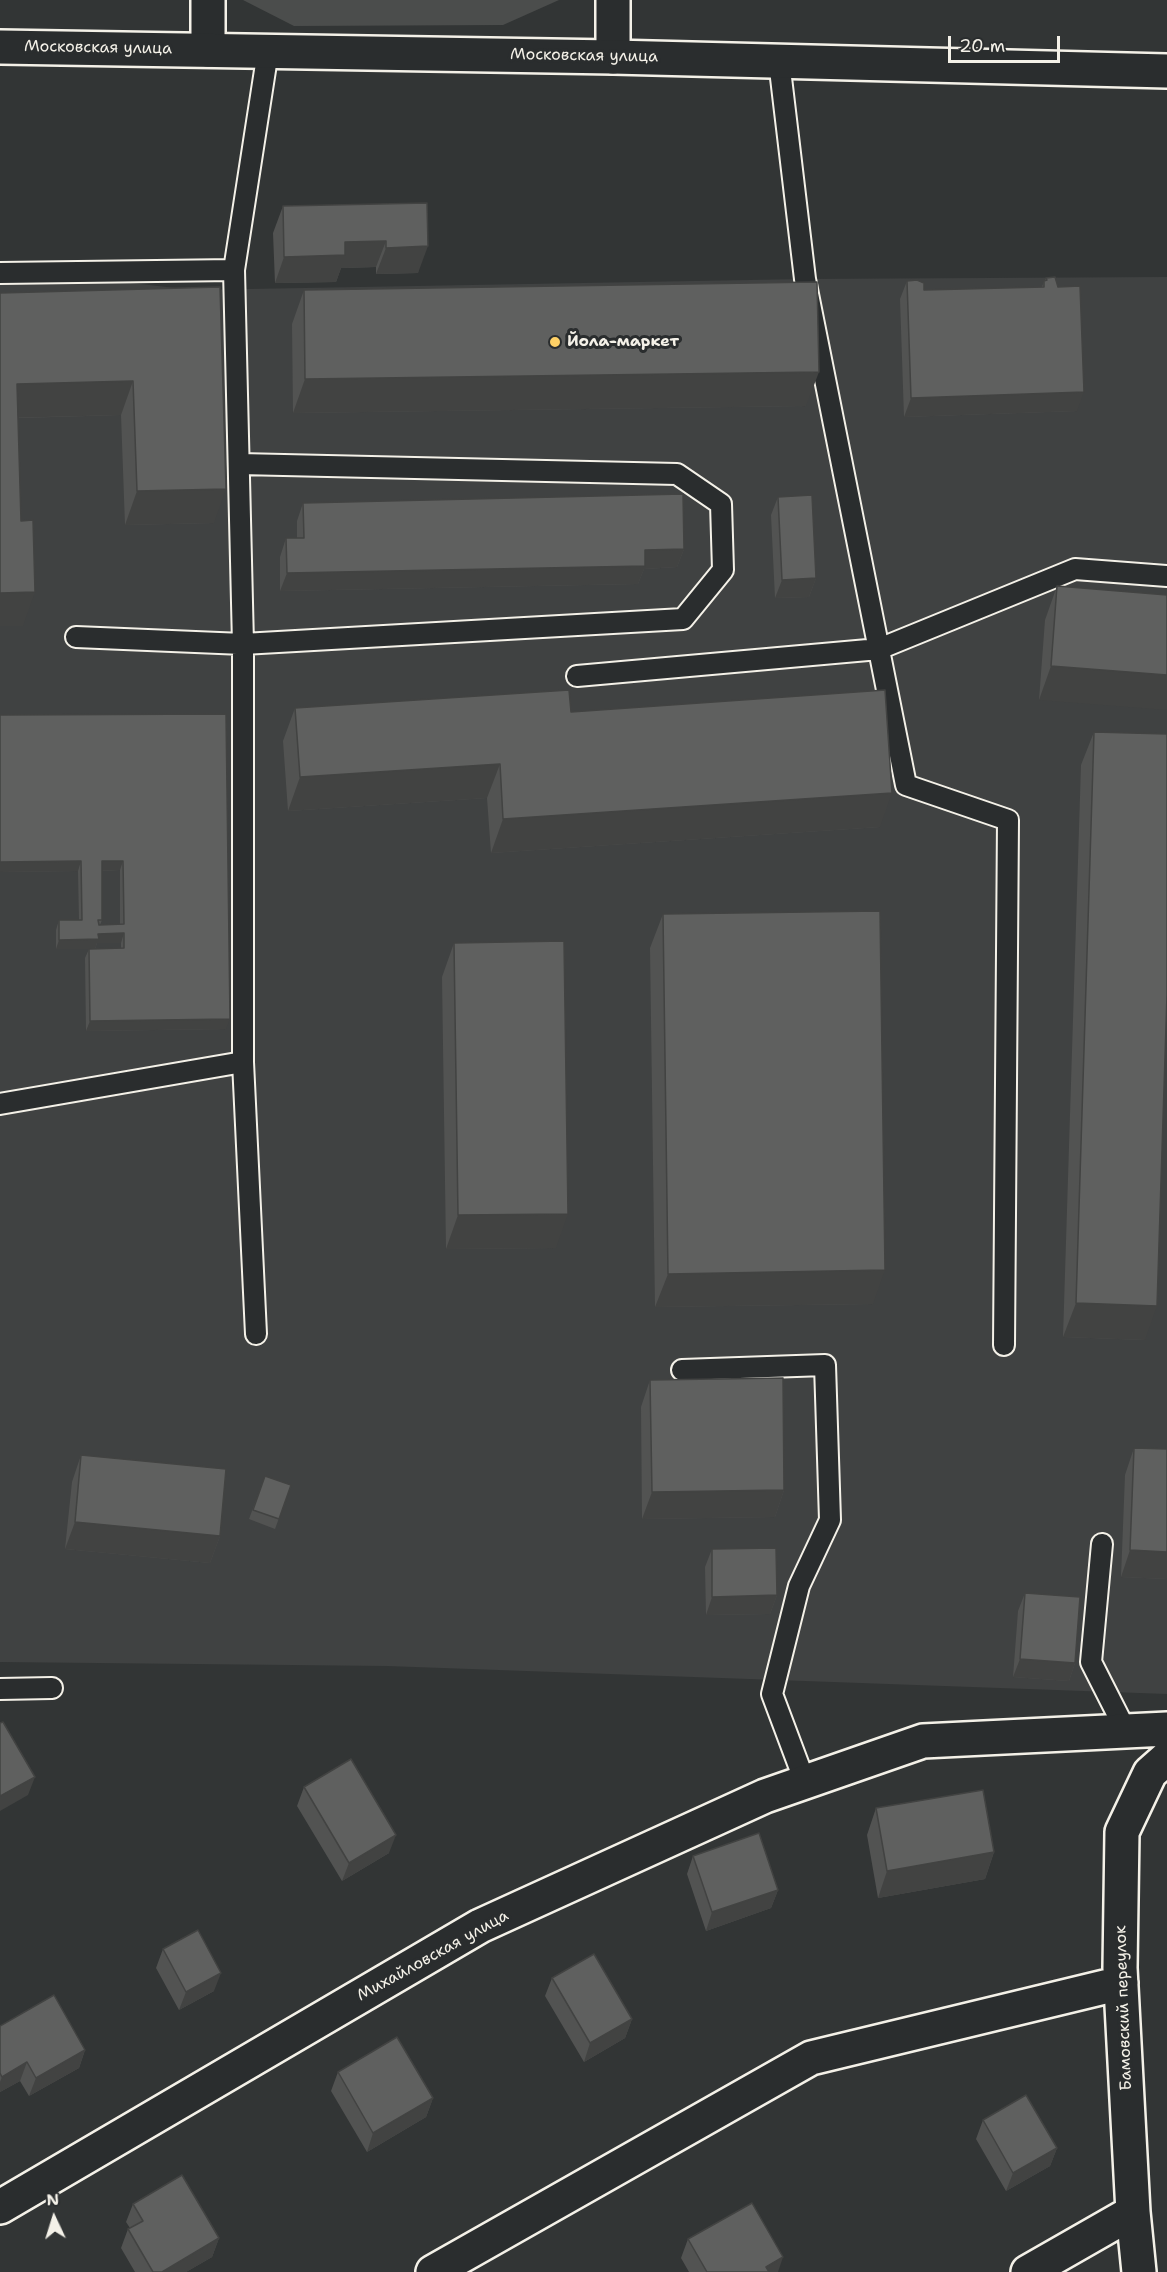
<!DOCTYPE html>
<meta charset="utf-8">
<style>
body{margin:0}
#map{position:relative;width:1167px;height:2272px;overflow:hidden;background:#323535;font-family:"Shantell Sans",sans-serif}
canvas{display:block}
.north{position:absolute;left:24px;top:2188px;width:60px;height:60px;-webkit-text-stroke:4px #2a2d2e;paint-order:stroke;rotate:356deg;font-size:16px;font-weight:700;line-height:24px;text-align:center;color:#f4f1e8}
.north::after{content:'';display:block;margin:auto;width:21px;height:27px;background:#f4f1e8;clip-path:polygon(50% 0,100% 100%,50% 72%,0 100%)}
.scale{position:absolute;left:948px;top:36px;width:112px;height:27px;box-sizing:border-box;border:3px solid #f4f1e8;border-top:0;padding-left:8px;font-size:18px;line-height:21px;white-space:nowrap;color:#f4f1e8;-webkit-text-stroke:4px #2a2d2e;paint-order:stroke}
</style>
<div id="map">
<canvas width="1167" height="2272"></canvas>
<div class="north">N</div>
<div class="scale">20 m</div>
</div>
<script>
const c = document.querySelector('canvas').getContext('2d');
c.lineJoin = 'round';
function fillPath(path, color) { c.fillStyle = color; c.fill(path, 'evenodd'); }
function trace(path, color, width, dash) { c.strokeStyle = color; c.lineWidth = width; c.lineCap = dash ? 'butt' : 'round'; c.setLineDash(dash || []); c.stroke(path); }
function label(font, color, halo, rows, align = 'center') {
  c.font = font + ' "Shantell Sans",sans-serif'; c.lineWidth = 6; c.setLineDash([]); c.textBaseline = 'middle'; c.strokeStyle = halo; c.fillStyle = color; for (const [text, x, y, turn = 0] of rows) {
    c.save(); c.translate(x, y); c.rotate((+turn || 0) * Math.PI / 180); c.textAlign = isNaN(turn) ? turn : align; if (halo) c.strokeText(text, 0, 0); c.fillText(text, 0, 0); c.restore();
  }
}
fillPath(new Path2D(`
 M0,268L193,290L805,279L1167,277V1694L387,1666L0,1662Z`), '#404242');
fillPath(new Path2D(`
 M243,0H559L503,25L294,26Z`), '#4b4d4c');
const service = new Path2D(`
 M779,61L805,279L906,785L1008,820L1004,1345
 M0,273L234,270
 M76,637L243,644L683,619L723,570L721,504L677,474L240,464
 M577,676L879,649L1075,569L1167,576
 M0,1104L243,1062
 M256,1334L243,1062V644L234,270L268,51
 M682,1370L825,1365L830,1520L799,1586L772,1694L805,1782
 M1102,1544L1091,1662L1126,1731
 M0,1689L52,1688`);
const minor = new Path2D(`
 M613,0V57
 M208,50V0
 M0,2207L480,1926L765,1796L923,1741L1167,1729
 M433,2272L811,2058L1121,1983
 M1028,2272L1133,2212
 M1139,2272L1133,2212L1120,1968L1122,1832L1150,1773L1167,1758`);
const secondary = new Path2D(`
 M0,47L613,57L1167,71`);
trace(service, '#f4f1e8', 24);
trace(minor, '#f4f1e8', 38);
trace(secondary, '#f4f1e8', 38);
trace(service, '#2a2d2e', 20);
trace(minor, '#2a2d2e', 33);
trace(secondary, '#2a2d2e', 33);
fillPath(new Path2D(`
 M427,203L418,273L376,274V267L341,268L336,282L275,283L273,233L283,206Z
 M1046,278L1077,411L904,417L900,299L907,281L924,290L1042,287L1044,281L1045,280Z
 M220,287L214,523L125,525L121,415L18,418L23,626H0V293Z
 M304,290L806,406L293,413L292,324Z
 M778,497L816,578L809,597L775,598L771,515Z
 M303,503L684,549L677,567L644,569L638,584L280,591V557L286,538H297V521Z
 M1057,586L1167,595L1039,700L1045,620Z
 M295,708L571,712L880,827L491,853L487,798L288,811L283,741Z
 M226,714V1029L86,1031L85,958L89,949H56V930L59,920H79L78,871L0,872V715ZM120,870V924L100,925L102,920V871ZM97,943H121V948L95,949Z
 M1094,732L1145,1340L1063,1337L1081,765Z
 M663,914L873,1304L655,1307L650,948Z
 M454,943L556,1248L446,1249L442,977Z
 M650,1380L784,1490L775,1517L642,1519L641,1407Z
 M1134,1448L1167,1579L1121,1577L1125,1475Z
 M81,1455L220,1536L210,1563L65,1549L72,1482Z
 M265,1476L291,1485L275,1529L249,1519Z
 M712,1549L777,1595L770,1614L706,1615L705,1567Z
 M1025,1593L1075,1663L1069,1681L1013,1677L1018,1611Z
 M304,1787L389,1853L342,1881L297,1806Z
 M876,1808L994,1852L985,1879L878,1898L867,1835Z
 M693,1856L778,1890L771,1908L706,1931L687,1874Z
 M163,1949L214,1991L179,2010L156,1968Z
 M552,1978L632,2019L625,2038L584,2062L545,1996Z
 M0,2026L85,2050L79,2068L29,2096L20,2081L0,2092Z
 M338,2072L433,2098L426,2117L367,2152L331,2091Z
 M983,2120L1057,2148L1050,2166L1006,2191L976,2139Z
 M133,2204L219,2238L212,2257L186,2272H135L121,2248L128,2229L130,2228L126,2222Z
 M688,2239L778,2272H689L681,2258Z`), '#525352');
fillPath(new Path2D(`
 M386,241L376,267L341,268L336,282L275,283L284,257L345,242Z
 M428,246L418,273L376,274L386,248Z
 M819,372L806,406L293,413L305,379Z
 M133,381L121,415L5,418L17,384Z
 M1084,392L1077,411L904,417L911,398Z
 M226,489L214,523L125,525L137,491Z
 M684,549L677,567L644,569L638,584L280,591L287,573L645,550Z
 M816,578L809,597L775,598L782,580Z
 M35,592L23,626H0V593Z
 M1051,666L1167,675V710L1039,700Z
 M500,764L487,798L288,811L300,777Z
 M892,793L880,827L491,853L503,819Z
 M81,861L78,871L0,872V862Z
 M102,861H123L120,870L98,871Z
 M124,933L121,943H97L95,949H56L59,940L98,934Z
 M230,1019L226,1029L86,1031L90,1021Z
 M568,1214L556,1248L446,1249L458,1215Z
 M885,1270L873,1304L655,1307L668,1274Z
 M1076,1303L1157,1306L1145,1340L1063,1337Z
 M784,1490L775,1517L642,1519L652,1492Z
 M75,1522L220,1536L210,1563L65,1549Z
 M1130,1550L1167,1552V1579L1121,1577Z
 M777,1595L770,1614L706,1615L712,1597Z
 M1020,1659L1075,1663L1069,1681L1013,1677Z
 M35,1777L28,1795L0,1811V1796Z
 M396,1835L389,1853L342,1881L349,1863Z
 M994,1852L985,1879L878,1898L887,1871Z
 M778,1890L771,1908L706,1931L712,1912Z
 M221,1973L214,1991L179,2010L186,1992Z
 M632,2019L625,2038L584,2062L590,2043Z
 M85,2050L79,2068L29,2096L36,2078Z
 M27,2062L20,2081L0,2092V2082L2,2077Z
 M433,2098L426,2117L367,2152L373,2133Z
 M1057,2148L1050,2166L1006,2191L1013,2173Z
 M219,2238L212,2257L186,2272H162Z
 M783,2257L778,2272H764L766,2267Z`), '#424342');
const building = new Path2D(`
 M427,203L428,246L386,248V241L345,242V255L284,257L283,206Z
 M1055,277L1058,287L1080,286L1084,392L911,398L907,281L917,280L924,283V290L1044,287V281L1047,280L1046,278Z
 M817,282L819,372L305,379L304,290Z
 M220,287L226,489L137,491L133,381L17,384L21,521L33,520L35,592L0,593V293Z
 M683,494L684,549L645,550V566L287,573L286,538H304L303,503Z
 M812,495L816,578L782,580L778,497Z
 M1057,586L1167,595V675L1051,666Z
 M569,690L571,712L885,690L892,793L503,819L500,764L300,777L295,708Z
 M226,714L230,1019L90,1021L89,949L124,948V933L98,934L99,939L59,940V920H82L81,861L0,862V715ZM102,861H123L124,924L99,925L98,920H102Z
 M1094,732L1167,734V995L1157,1306L1076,1303Z
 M880,911L885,1270L668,1274L663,914Z
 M564,941L568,1214L458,1215L454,943Z
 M783,1378L784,1490L652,1492L650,1380Z
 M1134,1448L1167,1449V1552L1130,1550Z
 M81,1455L226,1469L220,1536L75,1522Z
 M265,1476L291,1485L279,1519L253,1510Z
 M776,1548L777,1595L712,1597V1549Z
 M1025,1593L1080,1597L1075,1663L1020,1659Z
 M3,1722L35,1777L0,1796V1723Z
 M351,1759L396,1835L349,1863L304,1787Z
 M983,1790L994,1852L887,1871L876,1808Z
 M759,1833L778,1890L712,1912L693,1856Z
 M198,1930L221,1973L186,1992L163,1949Z
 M594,1954L632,2019L590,2043L552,1978Z
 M54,1995L85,2050L36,2078L27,2062L2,2077L0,2073V2026Z
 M397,2037L433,2098L373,2133L338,2072Z
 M1026,2095L1057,2148L1013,2173L983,2120Z
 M182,2175L219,2238L162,2272H153L128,2229L143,2221L133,2204Z
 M752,2203L783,2257L766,2267L769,2272H707L688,2239Z`);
fillPath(building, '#5f605f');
trace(building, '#424342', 1.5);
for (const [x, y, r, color] of [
 [555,342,6,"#ffd166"]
]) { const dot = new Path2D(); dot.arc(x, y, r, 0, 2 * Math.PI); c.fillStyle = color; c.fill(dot); trace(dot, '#2a2d2e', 2); }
label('16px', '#f4f1e8', '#2a2d2e', [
 ["Московская улица",98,48,1],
 ["Московская улица",584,56,1],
 ["Михайловская улица",433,1956,-29],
 ["Бамовский переулок",1124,2008,-92]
]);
label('bold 16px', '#f4f1e8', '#2a2d2e', [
 ["Йола-маркет",567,342]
], 'left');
</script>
